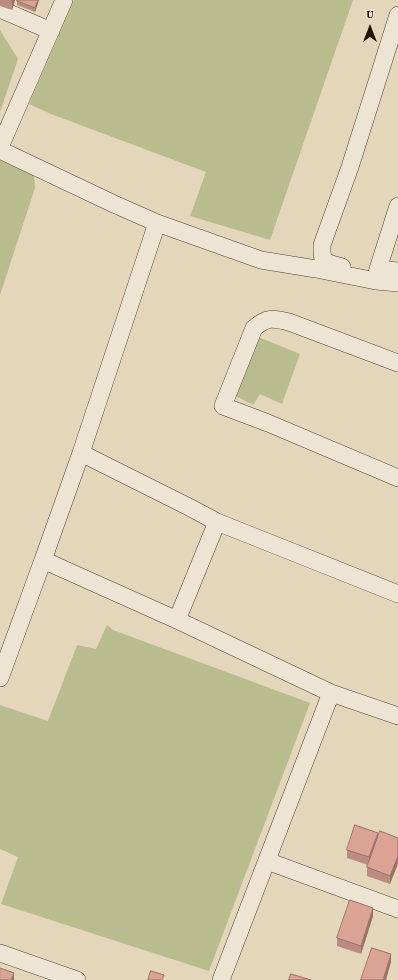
<!DOCTYPE html>
<style>
body{margin:0}
#map{position:relative;width:398px;height:980px;overflow:hidden;background:#e4d6bb;font-family:Vollkorn,serif}
canvas{display:block}
.north{position:absolute;left:350px;top:8px;width:40px;height:40px;-webkit-text-stroke:3px #ede4d3;paint-order:stroke;rotate:0deg;font-size:11px;font-weight:700;line-height:16px;text-align:center;color:#231204}
.north::after{content:'';display:block;margin:auto;width:14px;height:18px;background:#231204;clip-path:polygon(50% 0,100% 100%,50% 72%,0 100%)}
</style>
<div id="map">
<canvas width="398" height="980"></canvas>
<div class="north">U</div>
</div>
<script>
const c = document.querySelector('canvas').getContext('2d');
c.lineJoin = 'round';
function fillPath(path, color) { c.fillStyle = color; c.fill(path, 'evenodd'); }
function trace(path, color, width, dash) { c.strokeStyle = color; c.lineWidth = width; c.lineCap = dash ? 'butt' : 'round'; c.setLineDash(dash || []); c.stroke(path); }
fillPath(new Path2D(`
 M74,0H353L270,240L190,216L206,172L51,114L29,104Z
 M0,30L18,59L0,112Z
 M0,159L34,175L35,188L0,295Z
 M258,337L300,354L282,404L260,394L253,405L232,394Z
 M107,625L113,630L310,703L209,971L1,904L18,857L0,849V705L48,721L77,645L96,649Z`), '#b9bc8d');
const minor = new Path2D(`
 M0,9L51,31
 M0,147L64,0
 M0,150L114,204L157,223L261,260L316,269L376,281L398,283
 M157,223L81,453L43,560L177,620L331,693L398,716
 M342,267L331,264L323,260L322,252V245L350,167L398,15
 M378,269L398,206
 M376,279L378,269L398,271
 M398,363L289,322C273,318 267,317 254,328L223,406L268,423L398,478
 M81,453L189,507L217,522L398,594
 M177,620L217,522
 M0,678L43,560
 M267,861L398,909
 M0,953L77,980
 M221,980L331,693`);
trace(minor, '#534332', 18);
trace(minor, '#ede4d3', 17);
fillPath(new Path2D(`
 M0,0H15L12,10L0,6Z
 M39,0L35,12L17,5V1Z
 M378,838H398L390,884L367,876V867L368,865L347,858V850Z
 M373,916L361,954L337,946V938Z`), '#bb8c81');
fillPath(new Path2D(`
 M12,0H15L12,10Z
 M38,0H39L35,12V8Z
 M378,833V841L369,865V857Z
 M398,856V864L390,884V876Z
 M373,908V916L361,954V946Z
 M391,954V962L386,980H383Z
 M14,973V980H11Z`), '#997269');
const building = new Path2D(`
 M17,0H38L35,8L17,1Z
 M355,825L378,833L369,857L347,850Z
 M380,831L398,838V856L390,876L367,867Z
 M350,900L373,908L361,946L337,938Z
 M372,948L391,954L383,980H361Z
 M0,968L14,973L11,980H0Z
 M151,971L164,975L162,980H148Z
 M291,974L311,980H289Z`);
fillPath(building, '#daa396');
trace(building, '#997269', 1);
</script>
